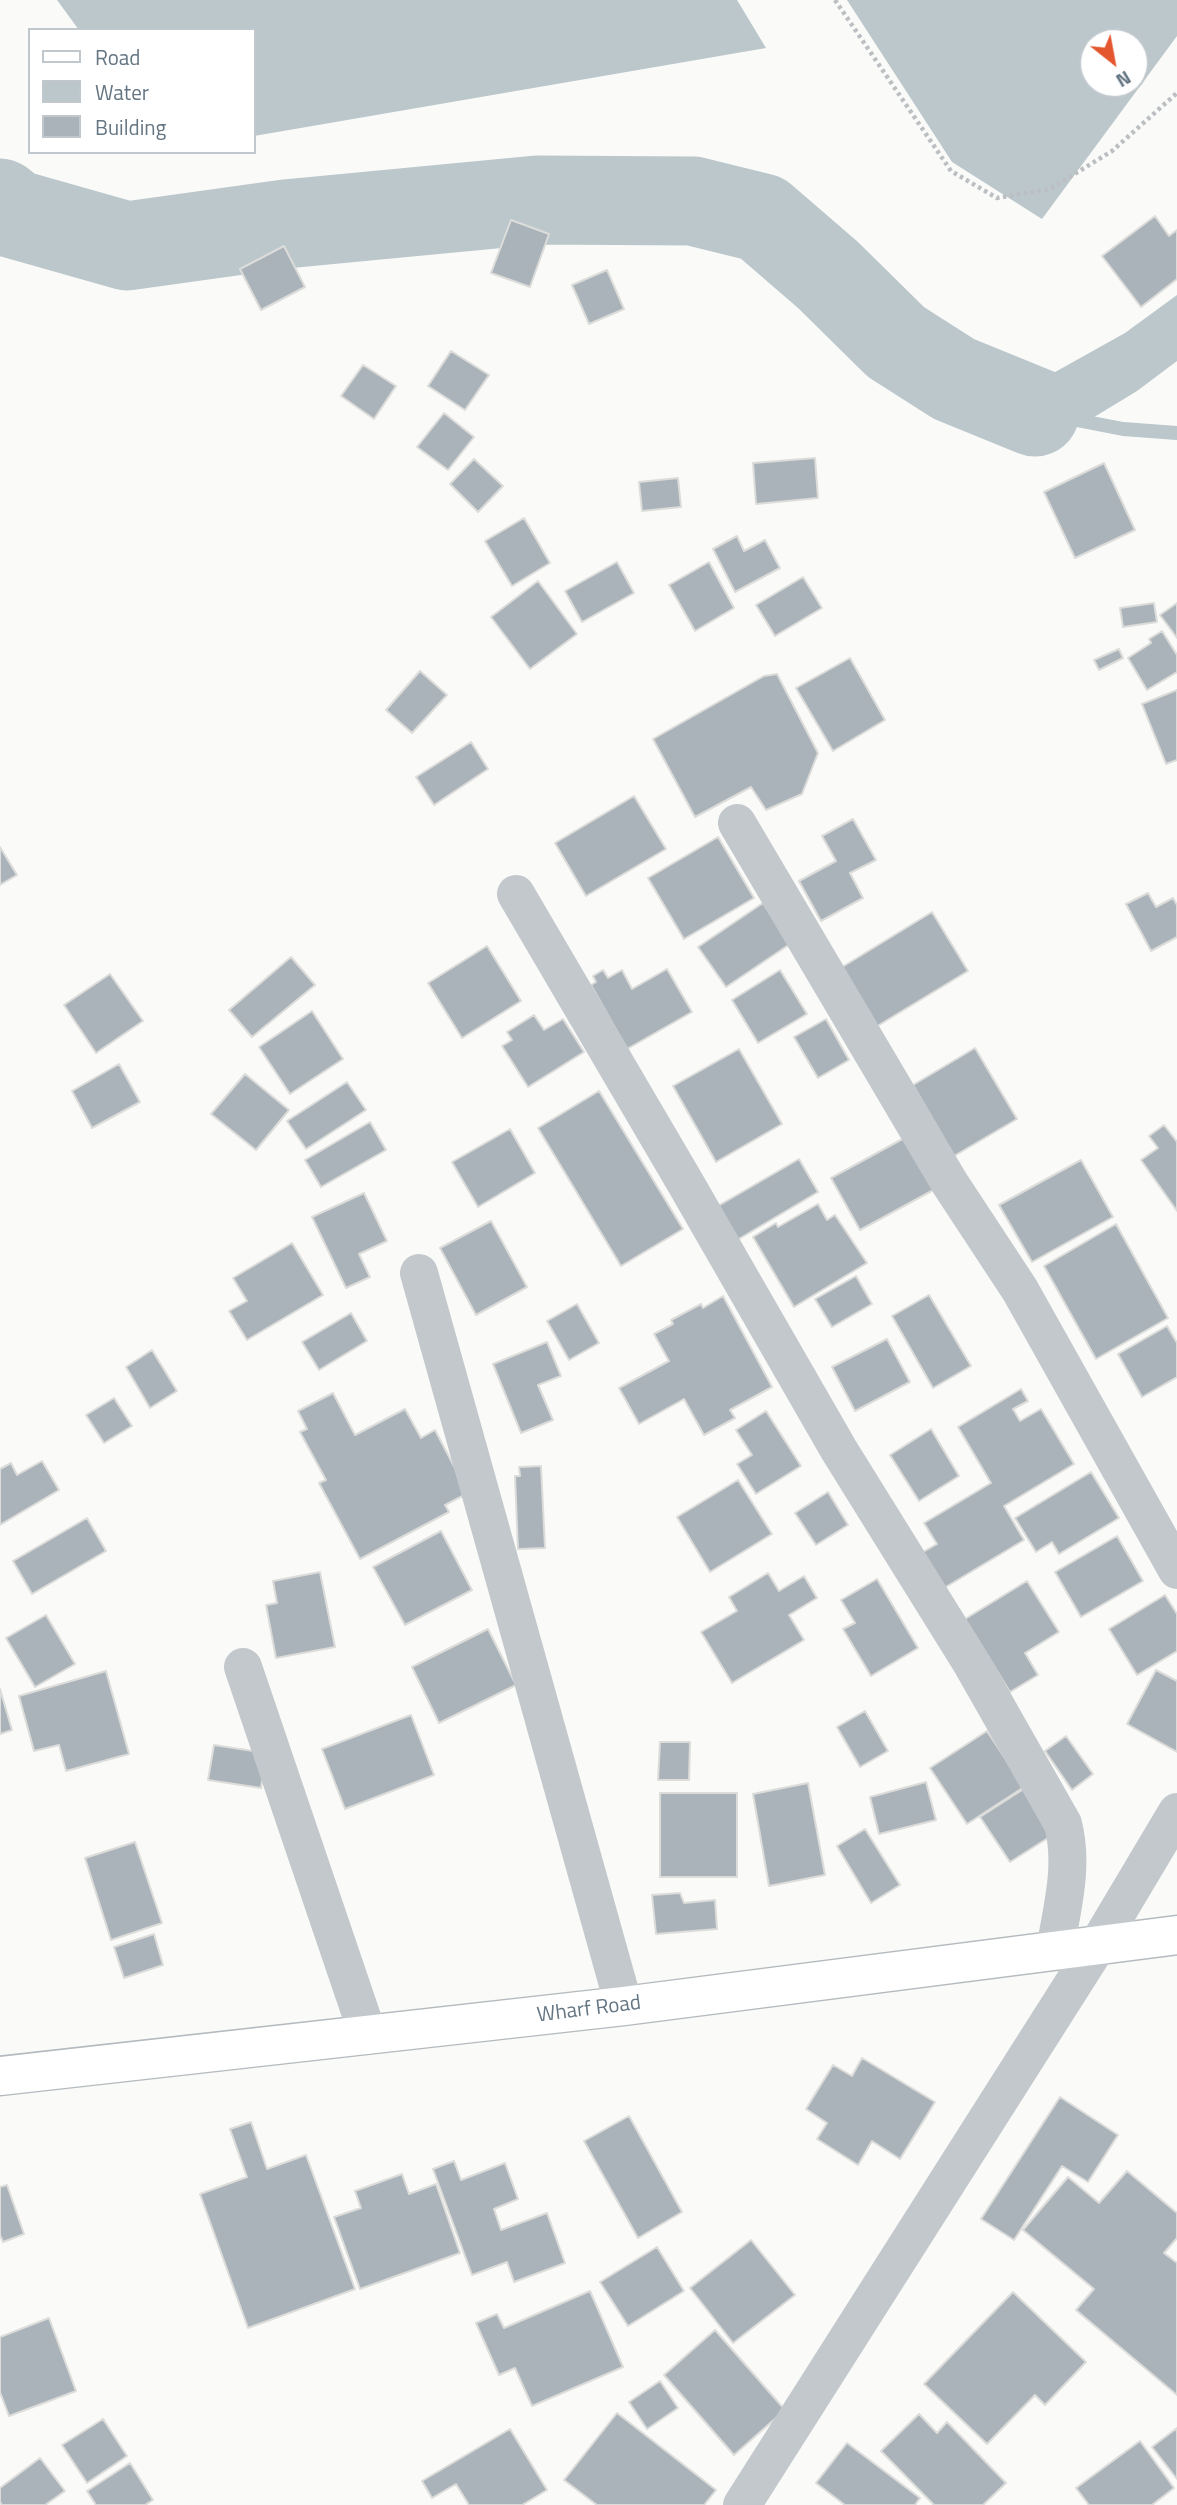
<!DOCTYPE html>
<style>
body{margin:0}
#map{position:relative;width:1177px;height:2505px;overflow:hidden;background:#fafaf8;font-family:"Titillium Web",sans-serif}
canvas{display:block}
.legend{position:absolute;left:28px;top:28px;width:228px;height:126px;box-sizing:border-box;background:#fff;border:2px solid #c1c8cd;margin:0;padding:9px 12px;list-style:none;font-size:21px;color:#657683}
.legend li{display:flex;align-items:center;gap:14px;height:35px}
.legend b{width:35px;border:2px solid #c1c8cd}
.north{position:absolute;left:1079px;top:28px;width:70px;height:70px;box-sizing:border-box;background:#fff;border:2px solid #c1c8cd;border-radius:50%;rotate:149deg;font-size:19px;font-weight:700;line-height:28px;text-align:center;color:#657683}
.north::after{content:'';display:block;margin:auto;width:24px;height:32px;background:#e4572e;clip-path:polygon(50% 0,100% 100%,50% 72%,0 100%)}
</style>
<div id="map">
<canvas width="1177" height="2505"></canvas>
<ul class="legend">
<li><b style="height:9px;background:#fff"></b>Road</li>
<li><b style="height:19px;background:#bbc7cb"></b>Water</li>
<li><b style="height:19px;background:#aab3b9"></b>Building</li>
</ul>
<div class="north">N</div>
</div>
<script>
const c = document.querySelector('canvas').getContext('2d');
c.lineJoin = 'round';
function fillPath(path, color) { c.fillStyle = color; c.fill(path, 'evenodd'); }
function trace(path, color, width, dash) { c.strokeStyle = color; c.lineWidth = width; c.lineCap = dash ? 'butt' : 'round'; c.setLineDash(dash || []); c.stroke(path); }
function label(font, color, halo, rows, align = 'center') {
  c.font = font + ' "Titillium Web",sans-serif'; c.lineWidth = 7; c.setLineDash([]); c.textBaseline = 'middle'; c.strokeStyle = halo; c.fillStyle = color; for (const [text, x, y, turn = 0] of rows) {
    c.save(); c.translate(x, y); c.rotate((+turn || 0) * Math.PI / 180); c.textAlign = isNaN(turn) ? turn : align; if (halo) c.strokeText(text, 0, 0); c.fillText(text, 0, 0); c.restore();
  }
}
fillPath(new Path2D(`
 M57,0H737L766,48L254,136V30H79Z
 M847,0H1177V36L1042,219L952,162ZM1135,42V84H1093V42Z
 M1177,295V361L1137,391L1086,422L1035,412L1005,400L1125,333Z`), '#bbc7cb');
trace(new Path2D(`
 M1035,412L1123,429L1177,433`), '#bbc7cb', 14);
trace(new Path2D(`
 M0,203L14,214L127,246L285,224L537,200L693,201L762,218L828,275L896,342L954,379L1035,412`), '#bbc7cb', 89);
const building = new Path2D(`
 M1155,216L1169,236L1177,230V279L1141,307L1102,256Z
 M511,220L549,234L530,287L491,273Z
 M284,246L305,287L261,310L240,269Z
 M607,270L624,309L589,324L572,285Z
 M451,351L489,375L465,410L428,386Z
 M363,365L396,386L374,419L341,396Z
 M444,413L474,437L448,470L417,447Z
 M815,458L818,498L756,504L753,463Z
 M474,459L503,486L478,512L450,484Z
 M1104,463L1135,530L1075,558L1044,492Z
 M678,478L681,507L642,511L639,482Z
 M524,518L550,563L512,586L485,541Z
 M737,536L744,551L765,540L780,568L735,592L713,549Z
 M617,562L634,593L582,622L565,591Z
 M709,562L734,608L695,631L669,585Z
 M803,577L822,608L775,636L756,605Z
 M538,581L577,634L530,669L491,617Z
 M1154,603L1157,622L1123,627L1120,608Z
 M1177,603V638L1160,615Z
 M1162,631L1177,655V672L1147,690L1128,658L1151,643L1149,639Z
 M1119,649L1123,658L1099,670L1094,660Z
 M850,658L885,720L833,751L796,688Z
 M420,671L447,695L412,733L386,710Z
 M777,674L818,753L802,794L766,810L751,787L695,817L653,739L764,676Z
 M1177,690V760L1166,764L1142,704Z
 M471,742L488,769L434,805L416,777Z
 M634,796L666,849L586,896L555,843Z
 M853,819L876,860L850,873L863,898L821,921L799,881L836,861L822,836Z
 M718,837L754,898L684,939L648,878Z
 M0,847L17,875L0,885Z
 M1148,893L1156,907L1173,898L1177,905V937L1151,951L1126,904Z
 M763,903L790,944L726,987L698,947Z
 M932,912L968,971L874,1028L839,969Z
 M487,946L521,1001L462,1038L428,983Z
 M291,957L315,985L252,1037L229,1010Z
 M667,969L692,1012L627,1049L591,985L596,982L593,976L603,970L608,978L622,970L632,989Z
 M780,970L807,1014L758,1043L732,1000Z
 M110,974L143,1021L96,1053L64,1005Z
 M312,1011L343,1059L290,1094L259,1047Z
 M534,1015L544,1030L563,1019L584,1052L528,1087L502,1046L512,1040L507,1032Z
 M826,1019L849,1060L818,1078L794,1037Z
 M975,1048L1017,1119L954,1156L913,1085Z
 M739,1049L782,1124L716,1162L673,1086Z
 M119,1064L140,1102L92,1128L72,1091Z
 M245,1074L289,1110L256,1150L211,1114Z
 M347,1082L366,1110L306,1149L287,1121Z
 M599,1091L683,1229L621,1266L538,1128Z
 M370,1122L386,1150L321,1187L305,1160Z
 M1164,1125L1177,1142V1211L1141,1160L1158,1148L1149,1136Z
 M510,1129L535,1173L478,1207L452,1162Z
 M908,1136L937,1188L860,1230L831,1178Z
 M799,1159L818,1192L737,1240L718,1206Z
 M1081,1160L1113,1217L1032,1262L999,1205Z
 M364,1193L387,1241L359,1254L370,1277L346,1288L312,1217Z
 M818,1204L827,1220L835,1215L867,1263L794,1307L753,1237L776,1223L778,1227Z
 M491,1221L527,1287L476,1315L440,1248Z
 M1116,1224L1168,1318L1096,1359L1044,1266Z
 M292,1243L323,1295L247,1340L229,1311L247,1301L233,1278Z
 M856,1276L872,1304L832,1327L815,1299Z
 M929,1295L971,1366L933,1388L892,1316Z
 M723,1296L772,1387L730,1410L735,1418L704,1435L684,1399L639,1424L619,1388L669,1361L654,1334L673,1324L671,1320L701,1304L703,1308Z
 M577,1304L599,1343L569,1360L547,1321Z
 M351,1313L367,1341L319,1370L302,1342Z
 M1167,1326L1177,1343V1377L1142,1397L1118,1354Z
 M887,1339L910,1382L855,1411L832,1367Z
 M547,1342L561,1376L538,1385L553,1420L521,1433L493,1364Z
 M152,1350L177,1391L150,1408L126,1367Z
 M1021,1389L1028,1401L1013,1409L1020,1421L1041,1409L1074,1464L1004,1506L1024,1540L944,1588L923,1552L937,1544L924,1523L991,1483L958,1427Z
 M333,1393L355,1435L405,1409L421,1438L435,1430L468,1493L445,1505L449,1512L360,1559L319,1483L326,1480L300,1432L307,1429L298,1411Z
 M114,1398L132,1426L104,1443L86,1415Z
 M766,1411L801,1466L756,1494L737,1464L752,1455L736,1430Z
 M931,1429L959,1476L919,1501L890,1455Z
 M42,1461L59,1490L0,1525V1469L11,1463L17,1475Z
 M541,1466L545,1548L518,1549L515,1476H520L519,1467Z
 M1091,1472L1119,1518L1059,1554L1052,1542L1036,1552L1015,1518Z
 M738,1480L772,1534L710,1572L677,1517Z
 M828,1492L848,1525L816,1545L795,1513Z
 M87,1518L106,1551L32,1594L13,1561Z
 M441,1531L472,1590L405,1625L373,1567Z
 M1117,1536L1143,1581L1081,1617L1055,1572Z
 M320,1572L335,1647L276,1658L266,1605L277,1603L273,1581Z
 M768,1573L779,1591L804,1576L817,1598L789,1615L804,1640L732,1683L701,1632L737,1611L729,1597Z
 M877,1579L918,1648L871,1676L843,1629L855,1623L841,1600Z
 M1027,1581L1059,1632L1025,1653L1038,1675L1010,1692L965,1619Z
 M1165,1595L1177,1614V1651L1137,1675L1109,1629Z
 M46,1615L75,1664L35,1687L6,1638Z
 M488,1629L516,1685L439,1723L412,1667Z
 M1156,1670L1177,1681V1752L1127,1724Z
 M106,1671L129,1754L66,1771L59,1745L34,1751L19,1696Z
 M0,1689L12,1730L0,1734Z
 M865,1711L888,1751L860,1767L837,1727Z
 M411,1715L434,1775L345,1809L322,1749Z
 M987,1731L1024,1787L967,1824L930,1768Z
 M1066,1736L1093,1774L1072,1790L1045,1751Z
 M660,1742H690L689,1780H658Z
 M214,1745L266,1753L261,1788L208,1780Z
 M926,1782L936,1820L879,1834L870,1797Z
 M808,1783L825,1875L769,1886L753,1794Z
 M1033,1783L1062,1829L1010,1862L980,1817Z
 M660,1793H737V1877H660Z
 M865,1829L900,1885L871,1903L837,1846Z
 M135,1842L162,1923L111,1940L85,1858Z
 M680,1893L684,1903L715,1900L717,1929L656,1934L652,1895Z
 M154,1934L163,1965L124,1978L114,1947Z
 M862,2058L935,2102L900,2159L872,2141L858,2165L817,2139L827,2123L806,2109L833,2065L852,2076Z
 M1060,2097L1118,2135L1088,2182L1062,2166L1014,2240L981,2219Z
 M629,2116L682,2212L638,2238L584,2141Z
 M251,2122L267,2169L306,2155L355,2289L248,2328L200,2194L247,2177L230,2129Z
 M454,2161L461,2180L505,2163L518,2199L494,2209L501,2230L547,2213L565,2263L514,2282L507,2262L472,2275L433,2169Z
 M1127,2171L1177,2213V2238L1164,2253L1177,2263V2395L1076,2310L1094,2289L1023,2230L1068,2177L1099,2203Z
 M402,2174L409,2194L436,2184L460,2253L360,2289L334,2217L361,2208L355,2191Z
 M7,2185L24,2234L3,2242L0,2235V2187Z
 M751,2240L795,2295L733,2343L690,2288Z
 M657,2247L684,2291L628,2326L600,2282Z
 M590,2291L623,2367L532,2406L515,2368L499,2375L476,2323L497,2314L504,2328Z
 M1013,2292L1086,2362L1045,2405L1035,2395L987,2444L924,2384Z
 M49,2318L76,2391L9,2416L0,2392V2337Z
 M715,2330L785,2410L734,2455L664,2375Z
 M660,2381L678,2408L647,2429L629,2402Z
 M617,2413L716,2490L704,2505H597L564,2480Z
 M919,2414L937,2433L947,2422L1006,2483L983,2505H934L881,2451Z
 M103,2419L127,2456L87,2483L62,2445Z
 M1177,2428V2479L1152,2447Z
 M510,2429L547,2490L522,2505H469L456,2484L432,2498L422,2481Z
 M1140,2441L1174,2488L1152,2505H1089L1076,2488Z
 M847,2443L920,2498L915,2505H845L816,2483Z
 M40,2458L65,2491L45,2505H2L0,2502V2488Z
 M130,2463L153,2500L145,2505H96L87,2491Z`);
fillPath(building, '#aab3b9');
trace(building, '#dcdcda', 2);
const major = new Path2D(`
 M0,2076L624,2006L1177,1935`);
trace(major, '#b5babe', 41);
trace(new Path2D(`
 M835,0L951,171L997,198L1050,189L1112,151L1177,93`), '#bbbfc2', 4.5, [3.5, 3.5]);
trace(new Path2D(`
 M737,823L949,1182L1020,1290L1177,1570
 M516,894L686,1184L839,1450L972,1664L1063,1824C1074,1866 1062,1908 1055,1950
 M419,1273L624,2006
 M243,1667L368,2035
 M742,2505L1099,1943L1177,1812`), '#c3c8cc', 38);
trace(major, '#fff', 38);
label('21px', '#657683', '#fff', [
 ["Wharf Road",589,2010,-7]
]);
</script>
